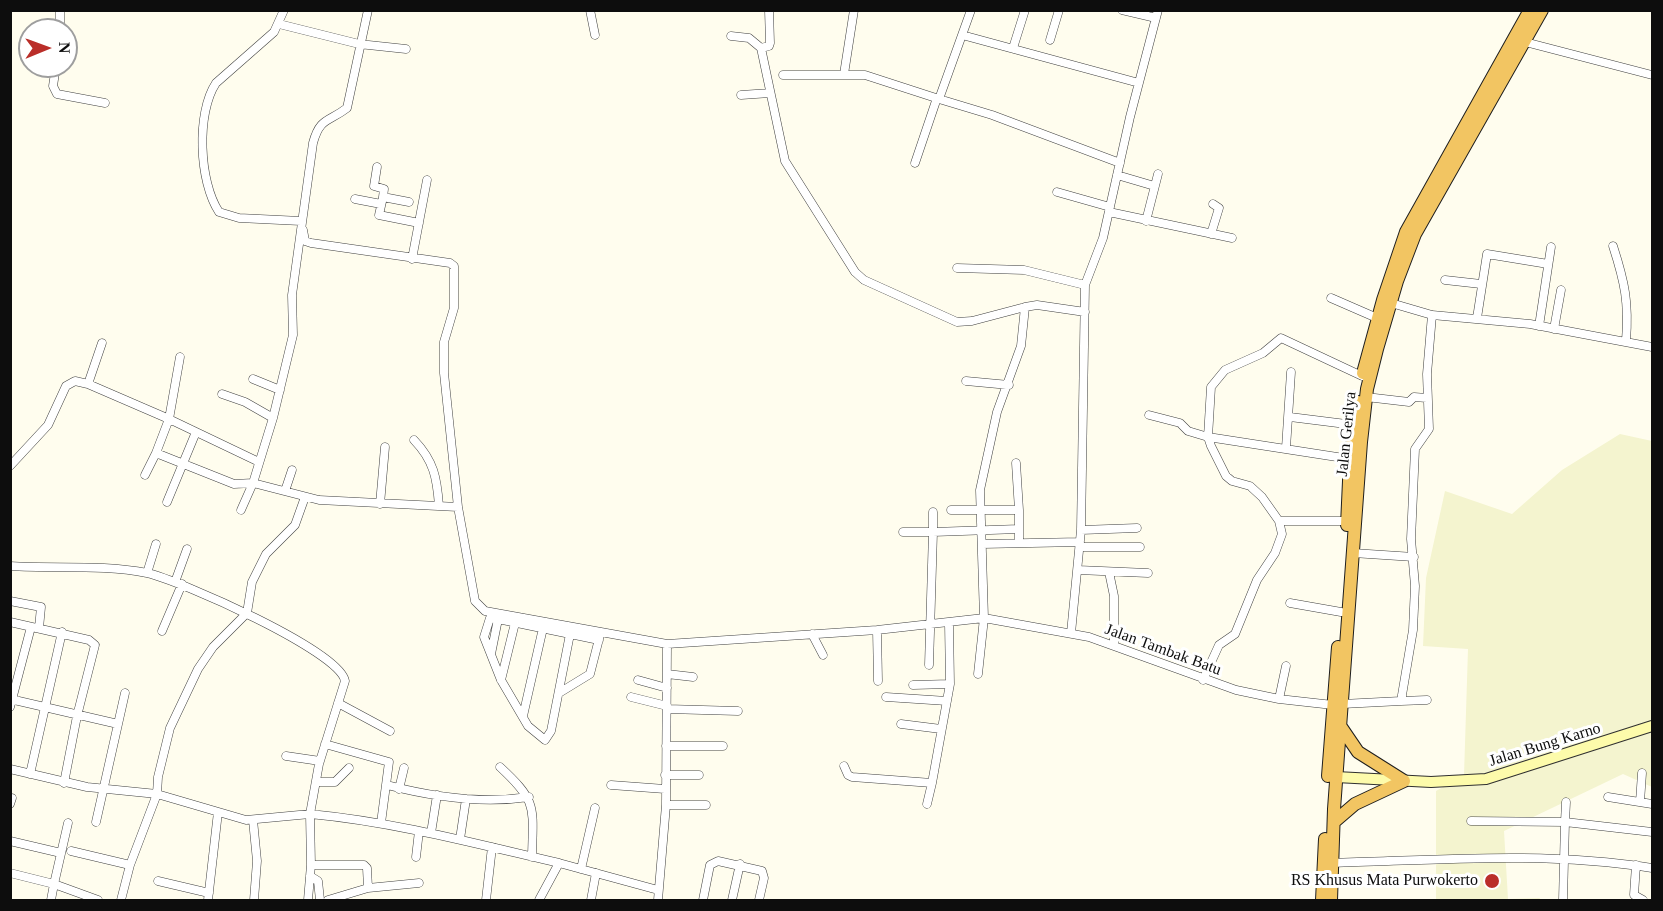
<!DOCTYPE html>
<style>
body{margin:0}
#map{position:relative;width:1663px;height:911px;overflow:hidden;background:#fffdee;font-family:"Times New Roman",serif}
canvas{display:block}
.frame{position:absolute;inset:0;border:12px solid #0d0d0d;pointer-events:none}
.north{position:absolute;left:18px;top:18px;width:60px;height:60px;box-sizing:border-box;background:#fff;border:2px solid #9e9e9e;border-radius:50%;rotate:89deg;font-size:16px;font-weight:700;line-height:24px;text-align:center;color:#0d0d0d}
.north::after{content:'';display:block;margin:auto;width:21px;height:27px;background:#ba2e29;clip-path:polygon(50% 0,100% 100%,50% 72%,0 100%)}
</style>
<div id="map">
<canvas width="1663" height="911"></canvas>
<div class="frame"></div>
<div class="north">N</div>
</div>
<script>
const c = document.querySelector('canvas').getContext('2d');
c.lineJoin = 'round';
function fillPath(path, color) { c.fillStyle = color; c.fill(path, 'evenodd'); }
function trace(path, color, width, dash) { c.strokeStyle = color; c.lineWidth = width; c.lineCap = dash ? 'butt' : 'round'; c.setLineDash(dash || []); c.stroke(path); }
function label(font, color, halo, rows, align = 'center') {
  c.font = font + ' "Times New Roman",serif'; c.lineWidth = 6; c.setLineDash([]); c.textBaseline = 'middle'; c.strokeStyle = halo; c.fillStyle = color; for (const [text, x, y, turn = 0] of rows) {
    c.save(); c.translate(x, y); c.rotate((+turn || 0) * Math.PI / 180); c.textAlign = isNaN(turn) ? turn : align; if (halo) c.strokeText(text, 0, 0); c.fillText(text, 0, 0); c.restore();
  }
}
fillPath(new Path2D(`
 M1620,434L1652,441V787L1623,774L1504,831L1508,899L1540,898L1539,900H1436V791L1464,775L1468,649L1423,646L1426,578L1445,491L1512,514L1562,470Z`), '#f4f4cf');
const minor = new Path2D(`
 M284,10L274,32L216,83C196,113 199,182 219,212L239,218L301,221
 M590,10L595,35
 M1122,10L1156,18
 M279,24L359,44L406,49
 M60,30V10
 M962,35L1139,83
 M731,36L749,38L761,48L785,161L855,272L864,280L957,322L972,321L1025,307
 M1050,40L1059,10
 M1525,42L1652,75
 M761,48L769,46L770,43L769,10
 M1013,48L1025,10
 M56,66L53,86L57,94L105,103
 M844,74L854,10
 M783,75H865L939,99L971,10
 M741,95L770,93
 M939,99L992,115L1120,163
 M915,163L937,98
 M377,167L374,186L384,189L383,197
 M1117,175L1151,185
 M1057,192L1110,207
 M355,199L381,204
 M409,202L383,197L379,215L419,223
 M1109,212L1232,238
 M1146,221L1158,174
 M303,230L305,241L311,243L450,263L454,266V308L444,342V373L458,507
 M1211,234L1219,208L1213,204
 M1613,246C1625,283 1629,303 1626,341
 M412,259L427,180
 M957,268L1024,270L1085,285
 M1445,280L1481,284
 M1331,298L1377,318
 M1391,303L1432,315L1530,324L1652,347
 M1477,318L1487,254L1548,264
 M1539,326L1551,247
 M1554,329L1561,290
 M180,357L169,419L259,462
 M253,379L280,390
 M966,381L1009,385
 M88,384L102,343
 M222,394L245,402L273,418
 M1366,397L1409,402L1414,397L1427,398
 M1149,415L1180,423L1188,431L1208,437L1350,459
 M1290,417L1354,425
 M414,440C434,461 437,478 439,506
 M1286,448L1291,372
 M10,466L48,425L66,386L75,381L88,384L169,419L156,453L234,484L253,483L319,500L458,507L475,601L485,611L667,644L877,630L984,618L1089,637L1236,690L1279,699L1333,705
 M145,475L156,453
 M285,491L292,470
 M305,497L295,525L266,554L252,582L247,613L213,647L198,669L170,728L158,777L157,794L246,820L310,814L311,865L308,900
 M167,502L196,432
 M380,504L385,447
 M241,510L253,483L273,418L293,335L292,295L313,143C320,117 329,122 347,108L368,10
 M951,510H1019L1016,463
 M1279,521H1347
 M1081,530L1137,528
 M903,532H933V512
 M1019,543V510
 M982,544L1080,542
 M1080,547H1140
 M1353,553L1414,557
 M10,566C55,569 103,564 147,573C179,580 340,651 345,681L319,764L310,814C395,822 477,844 559,863
 M1078,570L1148,573
 M1109,572L1114,596V644
 M147,573L156,544
 M175,582L187,549
 M10,601L41,607L39,628
 M1290,603L1341,612
 M10,622L89,640L95,645L77,716L64,783
 M877,630L878,681
 M162,631L182,584
 M1071,633L1081,530L1085,285L1103,238L1130,117L1158,10
 M570,634L551,731L545,740L528,726L501,680L484,637L490,618L498,619L599,640
 M812,634L823,655
 M491,654L498,619
 M929,665L933,532L1019,529
 M667,674L693,677
 M978,674L984,618L980,490L997,412L1021,346L1025,307L1037,305L1085,312
 M501,680L515,623
 M638,680L667,688
 M1203,680L1219,645L1235,634L1257,580L1275,553L1282,534L1279,521L1262,497L1250,486L1232,481L1226,476L1211,446L1208,437L1211,387L1225,370L1263,353L1281,338L1362,376
 M913,685L950,684
 M559,693L590,674L600,635
 M631,697L667,706
 M886,697L947,701
 M10,699L118,724
 M1279,699L1286,666
 M1401,701L1427,700
 M338,703L390,731
 M1342,704L1401,701L1413,630L1415,586L1411,539L1415,449L1429,429L1427,374L1432,315
 M10,707L31,627
 M667,709L738,711
 M523,716L543,628
 M901,724L941,729
 M325,744L389,762L381,823
 M666,746H723
 M286,756L320,761
 M844,766L848,775L852,777L932,783L950,684L949,623
 M500,767C538,802 533,807 532,857
 M10,769L87,787L157,794L130,865L121,900
 M30,774L62,632
 M665,775H699
 M316,782H335L349,768
 M387,785C433,797 482,804 529,797
 M611,785L665,789
 M399,789L404,768
 M1608,797L1652,804
 M1640,802L1642,773
 M10,804L12,798
 M927,804L932,783
 M666,805H706
 M253,820L257,861L254,900
 M1471,821L1565,822L1566,802
 M96,822L125,693
 M431,833L437,795
 M460,839L466,799
 M10,841L61,853
 M71,851L130,865
 M416,857L419,831
 M1332,863C1440,860 1545,851 1652,868
 M311,865H364L367,868L368,888L328,900
 M1636,865L1634,895L1643,900
 M581,869L595,808
 M10,873L54,884L68,823
 M310,876L318,881L320,900
 M158,881L209,893
 M368,888L419,883
 M51,900L54,884L98,900
 M208,900L218,812
 M486,900L492,847
 M539,900L559,863L658,890
 M591,900L596,873
 M658,900L666,805L667,644
 M703,900L710,865L718,861L762,871L764,878L759,900
 M732,900L740,864
 M1563,900L1565,822L1652,832`);
const secondary = new Path2D(`
 M1336,777L1431,782L1486,779L1652,726`);
const trunk = new Path2D(`
 M1363,373L1383,300L1406,232L1530,10
 M1347,525L1350,459L1358,402
 M1341,727L1358,752L1404,781
 M1328,776L1338,647
 M1334,822L1355,804L1404,781
 M1322,900L1325,839
 M1331,900L1334,809L1361,442L1367,389L1377,349L1397,281L1415,234L1542,10`);
trace(minor, '#404040', 9);
trace(secondary, '#2f2f2f', 12);
trace(trunk, '#1e1e1e', 14);
trace(minor, '#fff', 8);
trace(secondary, '#fdfbab', 10);
trace(trunk, '#f2c562', 12);
for (const [x, y, r, color] of [
 [1492,881,8,"#ba2e29"]
]) { const dot = new Path2D(); dot.arc(x, y, r, 0, 2 * Math.PI); c.fillStyle = color; c.fill(dot); trace(dot, '#fff', 2); }
label('16px', '#0d0d0d', '#fff', [
 ["Jalan Gerilya",1347,434,-84],
 ["Jalan Tambak Batu",1163,650,20],
 ["Jalan Bung Karno",1545,745,-17]
]);
label('16px', '#0d0d0d', '#fff', [
 ["RS Khusus Mata Purwokerto",1478,881]
], 'right');
</script>
